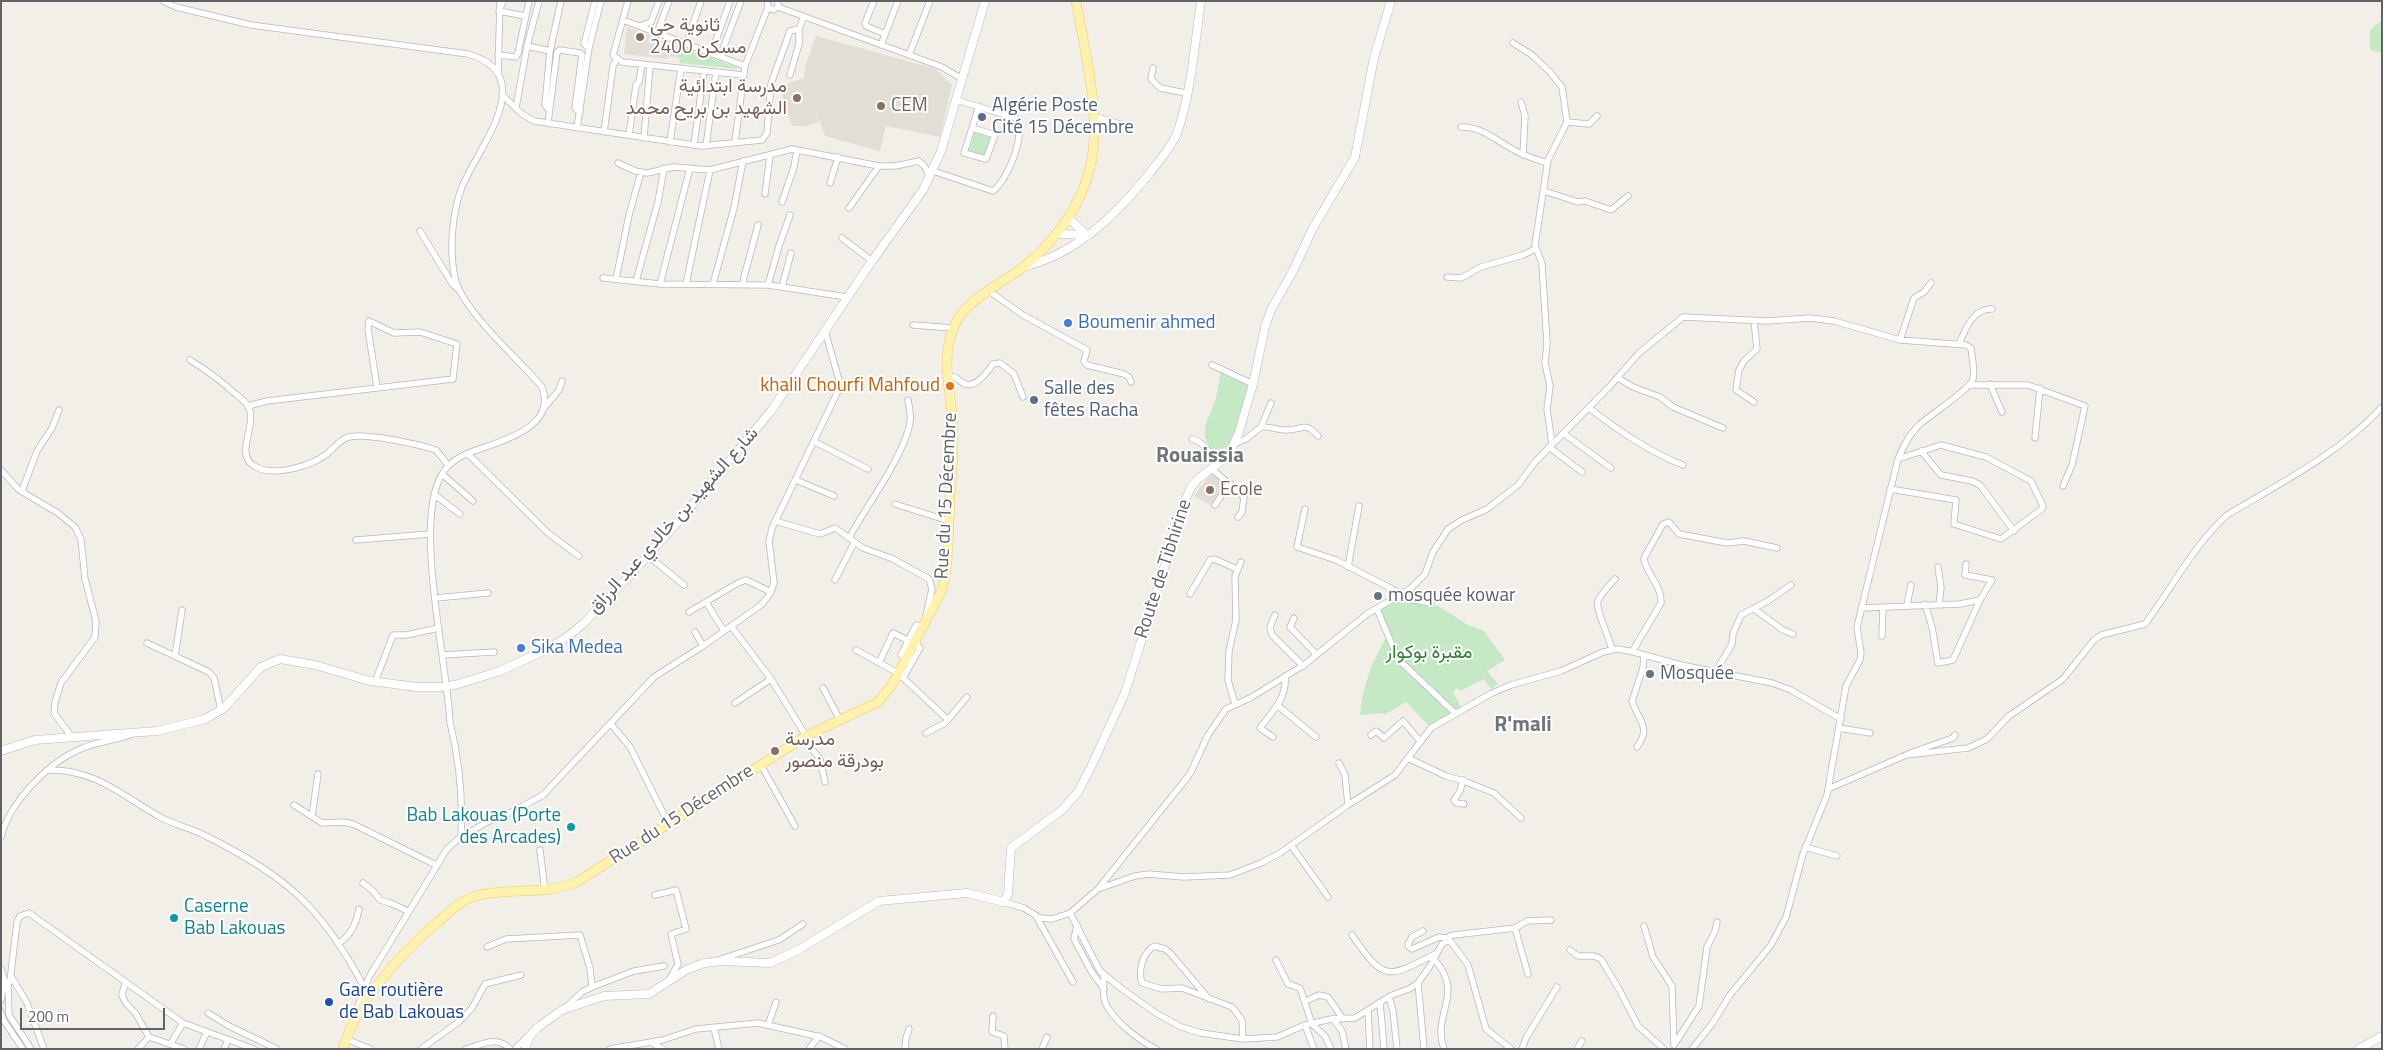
<!DOCTYPE html>
<meta charset="utf-8">
<style>
body{margin:0}
#map{position:relative;width:2383px;height:1050px;overflow:hidden;background:#f1efe8;font-family:"Titillium Web",sans-serif}
canvas{display:block}
.frame{position:absolute;inset:0;border:2px solid #5f6368;pointer-events:none}
.scale{position:absolute;left:20px;top:1008px;width:145px;height:22px;box-sizing:border-box;border:2px solid #5f6368;border-top:0;padding-left:6px;font-size:15px;line-height:18px;white-space:nowrap;color:#5f6368;-webkit-text-stroke:4px #fff;paint-order:stroke}
</style>
<div id="map">
<canvas width="2383" height="1050"></canvas>
<div class="frame"></div>
<div class="scale">200 m</div>
</div>
<script>
const c = document.querySelector('canvas').getContext('2d');
c.lineJoin = 'round';
function fillPath(path, color) { c.fillStyle = color; c.fill(path, 'evenodd'); }
function trace(path, color, width, dash) { c.strokeStyle = color; c.lineWidth = width; c.lineCap = dash ? 'butt' : 'round'; c.setLineDash(dash || []); c.stroke(path); }
function label(font, color, halo, rows, align = 'center') {
  c.font = font + ' "Titillium Web",Vazirmatn,sans-serif'; c.lineWidth = 4; c.setLineDash([]); c.textBaseline = 'middle'; c.strokeStyle = halo; c.fillStyle = color; for (const [text, x, y, turn = 0] of rows) {
    c.save(); c.translate(x, y); c.rotate((+turn || 0) * Math.PI / 180); c.textAlign = isNaN(turn) ? turn : align; if (halo) c.strokeText(text, 0, 0); c.fillText(text, 0, 0); c.restore();
  }
}
fillPath(new Path2D(`
 M627,27L681,47L680,58L669,56L668,59L624,54Z
 M816,36L936,69L952,85L940,137L886,126L880,151L825,136L814,106L819,122L807,126H792L781,92L785,90L783,85L804,78L805,66Z
 M1212,472L1226,485L1212,506L1194,496Z`), '#e1ded6');
fillPath(new Path2D(`
 M2382,20V53L2370,50V30Z
 M682,47L738,68V69L679,63Z
 M975,131L991,137L984,157L969,151Z
 M1221,370L1247,383L1248,386L1234,436L1228,447L1213,452C1197,431 1208,422 1215,401C1218,392 1219,380 1221,370Z
 M1400,599L1438,606L1468,625L1484,631L1505,660L1487,671L1498,684L1491,689L1484,679L1460,691L1457,688L1453,692L1461,707L1430,727L1406,702L1384,715L1383,713L1360,715C1362,687 1373,658 1388,635L1379,611Z`), '#c5e8c5');
const street = new Path2D(`
 M163,1L176,7L251,25L468,54C542,75 477,149 462,187C452,213 449,250 455,278C463,312 519,359 542,387C559,430 493,443 466,454C455,459 446,466 441,476C414,525 447,663 450,722C459,759 463,799 461,837
 M503,1L499,11L525,16
 M628,1L613,55L622,62L743,75
 M767,1L768,7L773,10L778,7V1
 M874,1L865,23L866,26L885,34
 M778,7L942,67L962,79
 M623,20L745,66
 M640,26L651,22L659,1
 M657,33L669,1
 M1513,43L1532,55L1550,72L1562,87L1567,122L1548,160L1535,245L1542,264L1547,344L1545,363L1550,386L1547,409L1552,444
 M686,44L701,1
 M881,45L898,1
 M527,46L550,51
 M589,48L584,44L595,1
 M711,54L730,1
 M498,55L516,57L518,53L529,1
 M909,55L930,1
 M720,57L741,1
 M1153,68L1151,79L1160,88L1186,93
 M498,74L500,1
 M790,75L799,44V29
 M502,95L522,114L534,121L701,146L762,140L767,133L771,84L790,31L799,29L804,16
 M1521,102L1525,116L1523,155
 M516,108L527,46L539,1
 M549,110L545,105L550,51L561,1
 M1093,116L1130,127
 M1567,122L1589,124L1597,116
 M548,123L557,52L560,50L580,53L582,55L575,108L580,112
 M1461,127C1481,126 1497,141 1514,150C1524,156 1536,159 1547,163
 M577,128L589,48L601,1
 M972,128L995,135L986,159L964,153L979,106
 M604,132L613,66L617,58
 M629,135L636,85L639,82L642,64
 M644,138L650,65
 M670,142L681,68
 M735,142L745,66L768,7
 M694,145L704,71
 M706,146L716,72
 M618,163L635,171L647,173L674,167L710,170L792,149L879,166H895L919,161L925,167L930,178
 M933,171L993,191C1007,181 1027,134 1016,118L956,100
 M830,183L838,157
 M1544,191L1578,202L1585,201L1611,210L1628,196
 M765,194L770,156
 M782,202L794,167L797,150
 M849,208L879,166
 M420,231L453,285L459,290
 M842,238L872,261
 M1447,277L1461,278L1481,267L1523,255L1535,249
 M603,278L660,284L768,285L847,297
 M616,279L629,215L641,172
 M636,281L658,202L664,168
 M660,284L690,168
 M686,284L710,170
 M713,284L734,208L743,161
 M743,285L744,277L758,225
 M768,285L779,246L790,215
 M782,287L791,253
 M989,291L1023,315L1087,350L1084,361L1087,365L1124,374L1129,377L1131,382
 M1754,321L1757,349L1744,361L1739,370L1736,390L1754,402
 M913,325L953,328
 M1900,340L1914,298L1924,292L1931,283
 M1959,344C1965,330 1973,308 1992,309
 M190,360C208,371 218,378 233,392C239,397 245,400 249,408C257,427 233,456 256,467C275,477 312,466 328,453C335,447 340,439 349,437C366,433 418,444 436,450L448,465
 M1212,365L1253,384
 M948,376C956,376 957,379 963,383C975,390 987,372 993,364L1000,363L1014,374L1023,397
 M1618,378L1633,387L1660,397L1673,407L1723,428
 M1990,384L2002,412
 M1970,385H2028L2085,406L2072,465L2063,486
 M248,406L267,401L453,379L457,344L420,332L394,333L369,321L368,329L377,387
 M544,408L559,390L562,381
 M1589,408C1618,430 1649,452 1683,465
 M1261,427L1271,403
 M1563,433L1611,468
 M2035,438L2040,388
 M1192,439C1206,443 1209,453 1215,466
 M815,442L868,469
 M1234,444L1246,439L1261,427C1269,426 1277,430 1285,430C1301,431 1305,420 1318,436
 M1549,447L1582,472
 M1921,451L1941,475L1972,481L1980,485L2014,531
 M468,454L548,533L579,556
 M1212,469L1244,497L1242,512L1238,517
 M1,470L19,490L58,513L75,527L81,539L85,579L96,621L95,637L61,683L55,702L54,713L71,736
 M442,474L473,501
 M796,480L834,496
 M1890,489L1956,500L1954,524L2001,539L2042,509L2043,506L2031,481L1986,457L1941,445L1898,459
 M22,491L37,451L52,428L59,410
 M435,495L460,514
 M895,504L949,521
 M1215,505L1230,483
 M1305,509L1297,547L1336,560L1402,594
 M775,521L820,534L835,528L863,548L893,559L929,579L932,589L926,615
 M849,538C867,505 897,466 908,431C912,421 910,410 908,400
 M356,540L430,534
 M647,555L684,585
 M1348,567L1359,506
 M1938,567L1941,588L1939,604
 M835,580L854,543
 M1190,594L1210,560L1214,559L1237,569
 M1397,597L1431,603
 M436,598L488,593
 M706,602L724,631
 M1925,604L1932,627L1938,663L1953,660L1980,600L1992,580L1965,575L1966,564
 M1907,605L1911,585
 M1861,608L1960,604L1980,600
 M1377,609L1398,659L1456,714
 M1754,609L1783,630L1793,634
 M689,612L738,583L746,580L771,592
 M1275,615L1270,627L1272,635L1303,666
 M1294,618L1290,627L1317,655
 M731,626L771,679L806,736
 M695,632L703,646
 M1882,636L1883,608
 M147,643L209,672L214,678L221,710
 M856,650L898,673L947,719
 M1612,650C1610,638 1595,610 1598,601C1601,593 1610,585 1615,579
 M1632,652L1661,603C1662,585 1645,572 1644,558L1663,524L1669,522L1679,534L1727,543L1744,541L1777,548
 M442,655L494,652
 M175,656L182,610
 M913,661L901,655L916,625L923,627V624
 M879,663L893,633L907,640
 M1716,671L1732,644L1733,634L1741,615L1768,601L1791,585
 M903,678L920,648L915,641
 M375,682L393,635H406L439,628
 M823,688L840,720
 M735,703L771,679
 M1235,704L1228,680L1229,651L1236,620L1235,576L1241,562
 M1277,705L1316,737
 M611,724L630,747L669,825
 M1839,728L1870,733
 M926,733L945,723L967,697
 M1371,735L1376,731L1384,738L1403,721L1420,741
 M1273,737L1260,728C1273,710 1287,699 1285,676
 M803,738L820,759L825,782
 M1637,747C1652,727 1638,720 1632,701L1643,668L1644,655
 M1906,755L1968,748L1987,739L2009,716L2063,679L2094,640L2101,635L2145,624C2172,588 2193,546 2227,515C2280,483 2339,454 2382,407
 M1408,758L1446,776L1464,781L1494,793L1521,818
 M1339,763L1345,775L1348,805
 M761,765L795,826
 M47,770C95,769 121,795 160,817C175,825 191,828 206,836C286,876 322,907 364,987
 M1463,780L1460,791L1454,800L1456,803L1464,804
 M1828,789L1913,752L1953,738L1955,735
 M294,805L322,823L343,822L353,824L436,865
 M312,816L318,774
 M1,837C9,803 47,764 78,750C95,742 113,741 130,735
 M1291,845L1328,897
 M1805,847L1837,856
 M540,850L545,891
 M363,883L374,892L380,900L390,903L408,911
 M1098,889L1190,774L1208,735L1226,709L1250,698L1304,665L1367,614L1410,589L1425,574L1433,552L1448,529L1462,520L1487,509L1518,485L1535,462L1610,386L1639,353L1683,317L1767,321L1810,318L1834,321L1900,340L1966,345L1971,348C1972,357 1975,370 1973,379C1971,389 1928,416 1918,426C1908,436 1903,447 1898,459L1857,627L1861,653L1860,660L1846,686L1827,795L1803,854L1786,917L1771,945L1730,995L1712,1024L1692,1049
 M655,895L676,890L686,929L671,934L678,964L668,982
 M1004,902L1024,908L1040,918L1052,919L1070,913L1098,889L1135,876L1149,874L1183,877L1230,875L1261,863L1280,853L1348,805L1395,775L1431,728L1490,694L1511,685L1561,671L1603,652L1617,649L1630,651L1681,665L1772,683L1791,690L1841,719
 M1070,913L1100,971L1122,989L1156,1013L1181,1027L1201,1033L1243,1039L1277,1037L1305,1025L1331,1019L1355,1018L1392,995L1409,989L1418,983L1430,966L1442,944L1447,941L1451,942L1468,965L1486,1029L1511,1049
 M1036,916L1073,982
 M1077,925L1074,939L1091,971L1104,989
 M1644,926L1653,957L1672,986L1674,1044
 M1515,928L1528,974
 M1423,931L1412,937L1408,944L1409,947L1412,949L1439,937L1447,938
 M1352,935C1385,982 1387,979 1437,953
 M1447,941L1450,936L1454,935L1515,928L1527,921L1551,920
 M339,943C351,935 356,924 359,909
 M487,947L506,939L580,935L590,968L592,987
 M1570,950L1578,956H1594L1601,959L1620,991L1638,1026L1664,1049
 M721,959L779,940L803,924
 M1434,959C1466,995 1431,1013 1444,1049
 M1276,960L1288,984L1300,988L1312,1024L1325,1036L1331,1049
 M1,969L6,985L10,981L17,922L20,916L29,913L183,1023L254,1049
 M1104,975C1104,984 1102,994 1105,1002C1112,1020 1140,1041 1156,1049
 M11,976L27,1003L44,1049
 M125,983L122,995L125,1002L136,1014L149,1037L138,1049
 M1418,983L1424,1049
 M8,984L9,1015L31,1049
 M1389,997L1393,1011L1397,1049
 M1209,999L1171,954L1165,949L1154,946C1142,954 1138,971 1142,983L1162,989L1182,988L1232,1007L1242,1020L1243,1039
 M1,1000L4,984
 M1306,1001L1319,995L1328,997L1343,1019
 M1380,1002L1384,1049
 M565,1008L582,992L592,987L634,971L664,966
 M1368,1010L1370,1049
 M1,1012L4,1021L23,1049
 M208,1013L229,1026L277,1049
 M355,1014L369,977L447,849L458,839L487,822L514,811L543,795L654,677L703,646L761,605L770,594L774,583L769,541L772,528L838,391L839,380L825,331
 M993,1016L992,1032L1004,1036L1005,1049
 M1333,1019L1342,1031L1346,1049
 M768,1025L776,1002
 M1305,1025L1314,1049
 M714,1028L719,1049
 M149,1037L184,1049
 M346,1039L371,1049
 M171,1043L183,1023
 M652,1043L663,1049
 M1674,1045L1699,1006L1707,947L1715,931L1717,922
 M199,1049L207,1032
 M224,1049L228,1040
 M421,1049L460,1021L472,1008L485,984L521,975
 M466,1049C481,1045 497,1035 510,1049
 M515,1049L530,1034
 M610,1049L663,1040L696,1029L758,1023L821,1037L845,1049
 M809,1049L819,1036
 M905,1049L906,1038L909,1029
 M1042,1049L1047,1037
 M1522,1049L1526,1038L1557,987
 M1577,1049L1582,1041`);
const secondary = new Path2D(`
 M1068,218L1087,235
 M1057,234L1087,235
 M1026,266C1077,253 1117,214 1149,174C1159,161 1171,148 1177,133C1191,95 1195,42 1201,1
 M1,751L35,740L157,731L205,719L224,708L261,667L280,659L315,665L370,681L417,687H440L455,685L500,671L543,651L566,638L584,623L632,573L682,517L771,411L872,261L923,190L941,151L985,1
 M525,1049L530,1036L537,1028L562,1010L604,996L649,994L686,970L704,963L723,961L770,963L798,950L879,901L967,893L1004,902L1008,894L1011,848L1062,810L1078,792L1091,767L1125,693L1185,501L1191,487L1198,479L1224,459L1232,448L1239,432L1253,384L1265,327L1271,310L1293,271L1313,228L1355,157L1374,58L1391,1
 M2359,1049L2382,1036`);
const primary = new Path2D(`
 M343,1049C357,1001 401,953 438,922C449,912 461,900 476,896C510,887 544,896 577,882L806,736L878,702L892,685L942,590L945,578C949,550 949,522 950,495C952,472 954,449 953,427C952,394 940,361 953,329C964,300 998,286 1022,268C1061,238 1092,190 1094,140C1096,94 1084,46 1076,1`);
trace(street, '#b5b8bc', 7);
trace(secondary, '#b6babf', 9);
trace(primary, '#f2c960', 10);
trace(street, '#fff', 5.5);
trace(secondary, '#fff', 8);
trace(primary, '#fff2af', 9);
for (const [x, y, r, color] of [
 [640,37,5,"#8d6e63"],
 [797,98,5,"#8d6e63"],
 [881,106,5,"#8d6e63"],
 [982,117,5,"#5c6f8a"],
 [1068,323,5,"#3f7fe0"],
 [950,386,5,"#e8710a"],
 [1034,400,5,"#5c6f8a"],
 [1210,490,5,"#8d6e63"],
 [1378,596,5,"#6b7280"],
 [521,648,5,"#3f7fe0"],
 [1650,674,5,"#6b7280"],
 [775,751,5,"#8d6e63"],
 [571,827,5,"#0f9aa8"],
 [174,918,5,"#0f9aa8"],
 [329,1002,5,"#1a4fb4"]
]) { const dot = new Path2D(); dot.arc(x, y, r, 0, 2 * Math.PI); c.fillStyle = color; c.fill(dot); trace(dot, '#fff', 2); }
label('19px', '#785e54', '#fff', [
 ["ثانوية حي",650,26],
 ["2400 مسكن",650,48],
 ["مدرسة ابتدائية",787,87,"right"],
 ["الشهيد بن بريح محمد",787,109,"right"],
 ["CEM",891,106],
 ["Ecole",1220,490],
 ["مدرسة",785,740],
 ["بودرقة منصور",785,762]
], 'left');
label('19px', '#4e5e75', '#fff', [
 ["Algérie Poste",992,106],
 ["Cité 15 Décembre",992,128],
 ["Salle des",1044,389],
 ["fêtes Racha",1044,411]
], 'left');
label('19px', '#366cbe', '#fff', [
 ["Boumenir ahmed",1078,323],
 ["Sika Medea",531,648]
], 'left');
label('19px', '#c56008', '#fff', [
 ["khalil Chourfi Mahfoud",940,386]
], 'right');
label('19px', '#5f6368', '#fff', [
 ["Rue du 15 Décembre",947,496,-87],
 ["شارع الشهيد بن خالدي عبد الرزاق",674,521,-48],
 ["Route de Tibhirine",1164,569,-72],
 ["Rue du 15 Décembre",682,815,-33]
]);
label('19px', '#5b616d', '#fff', [
 ["mosquée kowar",1388,596],
 ["Mosquée",1660,674]
], 'left');
label('19px', '#348238', '#fff', [
 ["مقبرة بوكوار",1429,653]
]);
label('19px', '#0d838f', '#fff', [
 ["Bab Lakouas (Porte",561,816],
 ["des Arcades)",561,838],
 ["Caserne",184,907,"left"],
 ["Bab Lakouas",184,929,"left"]
], 'right');
label('19px', '#164399', '#fff', [
 ["Gare routière",339,991],
 ["de Bab Lakouas",339,1013]
], 'left');
label('bold 21px', '#70757a', '#fff', [
 ["Rouaissia",1200,457],
 ["R'mali",1523,726]
]);
</script>
